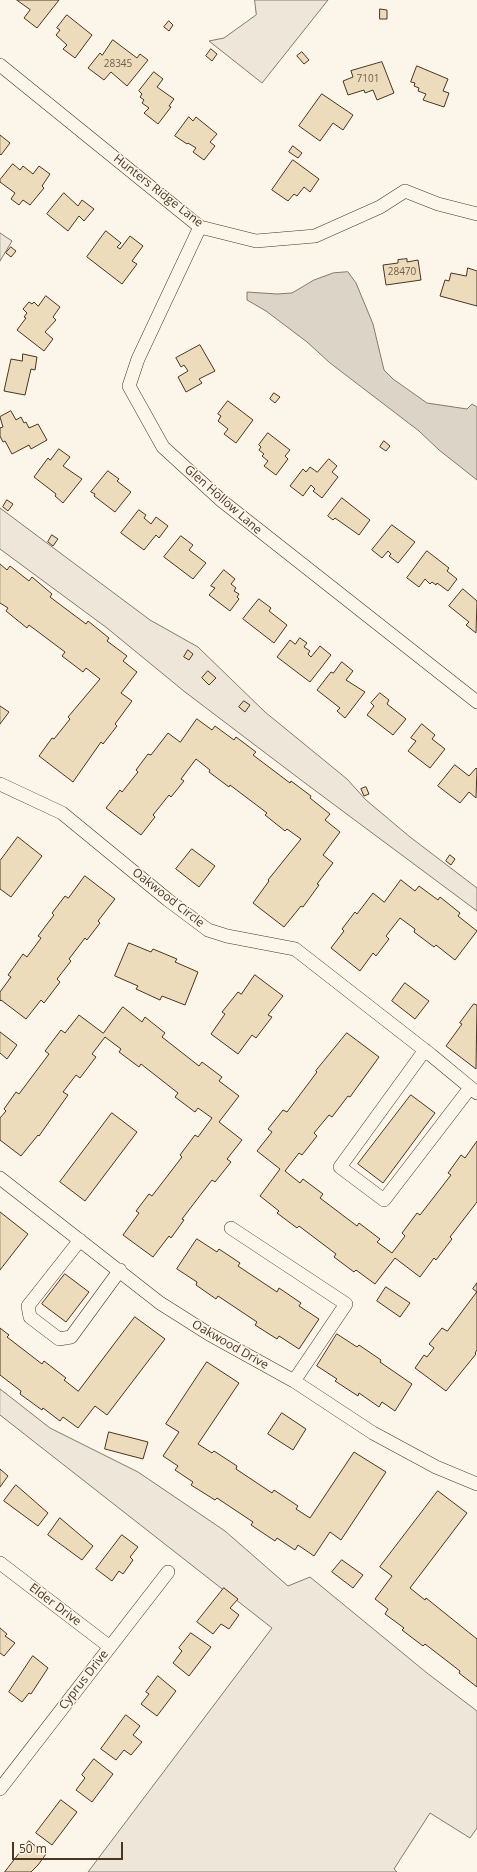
<!DOCTYPE html>
<style>
body{margin:0}
#map{position:relative;width:477px;height:1872px;overflow:hidden;background:#fbf6e9;font-family:"Open Sans",sans-serif}
canvas{display:block}
.scale{position:absolute;left:12px;top:1842px;width:111px;height:18px;box-sizing:border-box;border:2px solid #4a3520;border-top:0;padding-left:5px;font-size:12px;line-height:14px;white-space:nowrap;color:#4a3520;-webkit-text-stroke:3px #fbf6e9;paint-order:stroke}
</style>
<div id="map">
<canvas width="477" height="1872"></canvas>
<div class="scale">50 m</div>
</div>
<script>
const c = document.querySelector('canvas').getContext('2d');
c.lineJoin = 'round';
function fillPath(path, color) { c.fillStyle = color; c.fill(path, 'evenodd'); }
function trace(path, color, width, dash) { c.strokeStyle = color; c.lineWidth = width; c.lineCap = dash ? 'butt' : 'round'; c.setLineDash(dash || []); c.stroke(path); }
function label(font, color, halo, rows, align = 'center') {
  c.font = font + ' "Open Sans",sans-serif'; c.lineWidth = 3; c.setLineDash([]); c.textBaseline = 'middle'; c.strokeStyle = halo; c.fillStyle = color; for (const [text, x, y, turn = 0] of rows) {
    c.save(); c.translate(x, y); c.rotate((+turn || 0) * Math.PI / 180); c.textAlign = isNaN(turn) ? turn : align; if (halo) c.strokeText(text, 0, 0); c.fillText(text, 0, 0); c.restore();
  }
}
const green = new Path2D(`
 M255,0H328L262,83L209,41L224,38L256,15Z
 M0,233L12,241L0,261Z
 M0,508L150,620L198,647L265,712L347,779L366,800L410,837L477,888V911L305,783L185,692L107,628L0,549Z
 M0,1389L50,1428L138,1472L225,1531L288,1586L310,1577L427,1673L477,1711V1828L470,1838L430,1813L394,1869L397,1872H88L272,1628L0,1415Z`);
fillPath(green, '#ede6d9');
trace(green, '#887966', 1);
const water = new Path2D(`
 M348,272L356,283L373,324L384,370L393,379L427,403L467,409L472,404L477,407V480L439,450L419,431L330,363L307,342L266,311L247,300V292L277,294L292,293L314,280L333,273Z`);
fillPath(water, '#dcd4c6');
trace(water, '#887966', 1);
const building = new Path2D(`
 M17,0H59L37,28L24,18L30,10Z
 M380,9L387,10V19H380Z
 M67,15L92,35L75,58L63,49L67,45L56,35L60,30L57,28Z
 M169,21L173,25L169,31L164,27Z
 M113,40L137,58L140,54L148,60L127,86L111,72L104,80L88,68L100,53L102,55Z
 M211,49L217,54L212,61L206,56Z
 M302,52L309,60L304,64L297,56Z
 M382,62L394,93L377,100L373,90L365,93L364,90L348,95L343,81L353,77L351,71Z
 M417,66L448,79L443,91L449,93L444,107L423,100L426,94L418,91L419,88L414,86L415,83L411,82Z
 M154,72L163,79L157,87L174,99L169,106L171,107L158,124L144,113L149,108L142,103L144,100L140,97L142,94L139,91Z
 M322,94L353,115L343,130L333,123L320,141L299,126Z
 M189,117L193,121L196,117L217,134L210,142L215,146L204,160L193,152L196,148L188,143L187,144L175,136Z
 M0,135L10,143L1,155L0,154Z
 M293,146L302,153L298,158L289,152Z
 M293,160L319,179L310,192L304,187L297,196L294,194L288,201L272,190Z
 M13,164L20,170L23,166L33,174L39,166L50,174L42,186L44,188L30,205L23,200L19,205L11,199L15,193L0,182V180Z
 M64,193L78,206L82,200L94,209L84,221L79,216L68,231L47,214Z
 M106,231L121,243L117,247L120,249L130,236L143,246L132,261L137,264L122,284L87,257Z
 M11,247L16,251L11,257L6,253Z
 M407,259V262L418,260L421,280L386,285L383,265L398,263V260Z
 M468,268L477,271V306L440,296L445,280L449,281L451,273L466,276Z
 M46,296L60,307L53,317L56,320L45,332L53,339L44,351L17,330L26,318L24,317L27,313L23,309L29,302L32,304L34,302L38,306Z
 M200,345L215,371L199,379L202,383L186,392L178,377L188,371L184,365L181,367L176,358Z
 M23,354L37,357L35,370L31,369L25,395L4,391L11,359L22,361Z
 M274,393L280,397L275,403L270,399Z
 M228,401L253,420L236,443L224,434L228,429L218,421L221,416L218,414Z
 M11,411L16,420L21,417L24,423L26,422L29,428L38,424L47,440L31,449L29,445L12,454L5,441L3,442L0,436V428L3,427L0,417Z
 M268,433L290,450L285,456L288,459L276,475L264,466L268,461L262,456L264,454L259,450L261,447L259,445Z
 M384,441L390,446L386,451L380,447Z
 M59,449L70,457L63,466L82,479L63,503L55,496L56,494L34,477L48,458L50,460Z
 M329,459L337,466L332,472L338,477L322,498L313,491L315,489L311,485L303,496L290,486L303,469L306,472L310,467L317,472Z
 M108,471L119,479L117,481L131,492L115,512L94,496L95,494L91,492Z
 M342,498L370,520L359,535L335,518L333,520L328,516Z
 M7,500L13,504L8,511L3,507Z
 M139,510L146,515L144,518L151,524L156,517L168,526L159,538L156,535L144,550L121,533Z
 M392,525L415,542L398,563L389,556L391,554L388,551L382,558L372,550Z
 M52,535L58,539L53,546L48,542Z
 M181,536L193,545L189,550L206,563L193,579L164,557Z
 M427,551L449,568L447,571L457,579L448,591L437,583L436,585L432,582L430,584L425,579L419,587L407,578Z
 M0,564L7,570L10,566L29,581L32,577L52,594L50,597L86,624L88,621L109,638L107,641L127,656L123,661L137,672L121,693L132,701L115,724L117,726L103,744L101,742L73,782L39,756L52,738L54,739L70,719L68,717L100,679L86,668L83,672L62,656L65,652L29,625L27,628L6,611L8,608L0,603Z
 M224,570L235,579L231,584L236,588L234,591L239,594L237,597L239,599L230,611L209,595L215,588L211,586Z
 M463,589L477,601L476,633L466,625L469,622L449,606Z
 M259,599L271,608L269,611L287,625L274,643L243,619Z
 M300,638L307,643L304,647L310,651L308,654L311,657L320,646L331,655L310,682L277,657L290,640L295,644Z
 M188,650L193,654L189,660L184,657Z
 M342,662L353,671L346,680L365,692L345,718L337,711L340,708L317,690L331,672L333,673Z
 M208,671L216,678L209,685L202,678Z
 M380,693L389,700L387,704L406,719L393,735L367,715L374,706L371,703Z
 M244,701L250,705L245,712L239,707Z
 M0,706L9,712L0,724Z
 M197,719L212,730L215,726L234,740L236,737L256,752L253,755L290,783L291,781L311,796L310,798L330,814L325,820L340,832L323,855L333,863L317,884L319,885L303,907L301,906L284,927L253,903L269,881L268,880L301,839L287,829L285,831L265,815L267,813L230,785L229,787L209,772L210,770L196,759L181,779L184,781L171,797L169,795L153,815L155,817L141,835L106,808L120,790L122,792L138,772L136,770L148,754L151,755L168,733L180,742Z
 M422,724L435,735L432,739L445,749L430,768L408,751L416,741L411,738Z
 M455,765L469,776L476,768L477,769L476,798L469,792L460,803L438,786Z
 M366,787L369,794L364,796L361,789Z
 M18,837L42,856L11,897L0,889V861Z
 M192,849L215,866L199,887L176,869Z
 M450,855L455,859L451,865L446,861Z
 M85,876L115,899L98,921L100,923L87,940L85,938L69,959L71,961L57,979L60,982L44,1003L41,1000L26,1019L1,1000L0,1001V992L11,977L8,975L23,954L27,957L41,938L38,936L54,915L52,913L65,896L68,898Z
 M401,880L415,891L419,886L438,900L440,897L460,913L458,916L477,931L455,960L436,945L434,947L414,932L415,929L400,918L386,936L389,939L376,956L373,953L360,971L331,948L344,931L342,929L355,912L357,914L373,893L384,902Z
 M129,943L151,952L153,949L177,959L175,962L198,972L185,1005L162,996L160,1000L136,989L138,986L115,976Z
 M255,975L283,996L268,1015L272,1017L256,1038L252,1035L238,1054L211,1034L225,1014L222,1012L238,992L241,994Z
 M405,983L429,1001L415,1019L392,1001Z
 M474,1004L477,1005L476,1069L446,1046L462,1024L460,1023Z
 M123,1007L142,1022L145,1017L165,1033L162,1037L199,1066L202,1062L222,1077L219,1081L239,1096L219,1122L242,1140L227,1159L231,1162L215,1182L212,1180L182,1219L184,1220L171,1238L169,1236L153,1257L123,1235L139,1213L136,1211L149,1194L152,1196L182,1157L180,1155L195,1135L198,1137L212,1118L198,1108L195,1112L175,1097L178,1093L141,1064L139,1067L119,1052L121,1049L105,1037L92,1054L96,1057L80,1078L76,1075L63,1092L68,1095L39,1136L38,1135L21,1156L0,1140V1118L6,1111L4,1109L16,1092L19,1094L49,1054L45,1051L61,1030L65,1033L79,1015L103,1033Z
 M0,1032L17,1045L7,1059L0,1053Z
 M347,1033L379,1057L350,1097L348,1096L332,1117L329,1115L314,1133L317,1136L302,1155L299,1153L285,1171L300,1183L303,1179L323,1194L320,1198L357,1226L359,1223L380,1239L377,1242L392,1253L405,1236L402,1233L417,1213L420,1215L451,1175L448,1173L461,1155L465,1158L477,1141V1202L450,1237L452,1239L436,1260L434,1258L420,1277L395,1258L375,1284L356,1270L354,1272L334,1257L336,1254L299,1226L297,1228L277,1213L279,1211L260,1196L280,1169L257,1151L272,1132L268,1129L283,1110L287,1112L317,1072L316,1071Z
 M411,1095L435,1113L383,1183L358,1164Z
 M112,1113L137,1132L85,1201L60,1182Z
 M0,1212L28,1234L0,1270Z
 M197,1239L217,1252L219,1249L240,1263L238,1266L277,1292L279,1288L301,1303L299,1306L319,1319L299,1349L279,1336L277,1339L255,1325L257,1322L218,1296L216,1299L196,1285L197,1282L177,1269Z
 M65,1274L89,1292L66,1322L42,1304Z
 M477,1283V1292L473,1289Z
 M386,1287L410,1303L400,1317L377,1301Z
 M477,1292V1350L475,1353L476,1354L446,1391L415,1368L424,1355L427,1357L434,1348L429,1344L442,1328L447,1331Z
 M135,1317L165,1339L107,1415L95,1406L78,1428L63,1417L60,1421L43,1408L42,1410L20,1394L21,1391L0,1375V1328L9,1335L7,1337L42,1364L44,1361L66,1378L64,1380L78,1391Z
 M337,1334L357,1347L359,1345L381,1360L380,1362L412,1384L395,1411L382,1402L379,1407L359,1393L358,1396L335,1381L337,1379L317,1366Z
 M207,1362L239,1383L198,1444L212,1453L214,1451L237,1466L236,1469L272,1493L274,1490L298,1506L296,1509L310,1518L354,1452L386,1472L341,1540L330,1532L314,1556L298,1545L295,1550L277,1538L275,1541L251,1525L253,1522L217,1498L215,1500L191,1485L193,1482L175,1470L178,1466L163,1456L179,1432L166,1424Z
 M282,1413L306,1429L293,1450L268,1434Z
 M109,1432L148,1442L143,1459L105,1449Z
 M0,1469L8,1476L0,1487Z
 M16,1485L48,1513L38,1526L4,1501Z
 M438,1491L467,1513L410,1588L425,1600L426,1598L477,1639V1687L459,1673L460,1671L425,1644L423,1646L402,1630L404,1628L385,1614L388,1609L375,1599L392,1576L380,1567Z
 M60,1518L93,1546L82,1560L48,1535Z
 M122,1535L138,1547L130,1557L133,1560L123,1574L119,1571L112,1581L96,1569Z
 M342,1560L363,1575L353,1588L332,1572Z
 M224,1588L238,1599L230,1608L239,1615L229,1629L221,1624L213,1634L197,1622Z
 M0,1628L7,1634L5,1636L15,1643L4,1656L0,1653Z
 M191,1633L211,1647L189,1676L173,1663L182,1651L179,1648Z
 M33,1656L48,1668L31,1694L29,1693L22,1702L9,1692Z
 M158,1676L176,1691L157,1716L141,1704L149,1694L146,1692Z
 M126,1715L140,1726L133,1735L142,1742L131,1755L124,1750L116,1760L101,1749Z
 M94,1759L113,1774L92,1802L76,1790L85,1778L82,1775Z
 M61,1800L77,1812L52,1845L36,1833Z
 M29,1841L46,1854L38,1865L31,1872H5Z`);
fillPath(building, '#ecdcbc');
trace(building, '#4a3520', 1);
const minor = new Path2D(`
 M0,65L200,227L256,241L315,236L380,207L405,191L438,204L477,214
 M200,227L138,359L129,386L163,447L222,501L477,702
 M0,784L62,813L168,900L208,930L227,936L295,949L431,1055L477,1093
 M425,1050L340,1167L384,1200L470,1088
 M0,1178L160,1303L209,1334L294,1381L373,1433L436,1467L477,1484
 M231,1228L346,1304L294,1381
 M80,1240L28,1306L30,1317L59,1339L71,1337L120,1270
 M0,1563L110,1647
 M0,1789L168,1572`);
trace(minor, '#4a3520', 14);
trace(minor, '#fbf6e9', 13);
label('10px', '#725f47', null, [
 ["28345",118,64],
 ["7101",368,79],
 ["28470",402,272]
]);
label('12px', '#4a3520', '#fbf6e9', [
 ["Hunters Ridge Lane",158,191,38],
 ["Glen Hollow Lane",223,500,41],
 ["Oakwood Circle",168,898,38],
 ["Oakwood Drive",230,1345,30],
 ["Elder Drive",55,1605,37],
 ["Cyprus Drive",84,1680,-52]
]);
</script>
